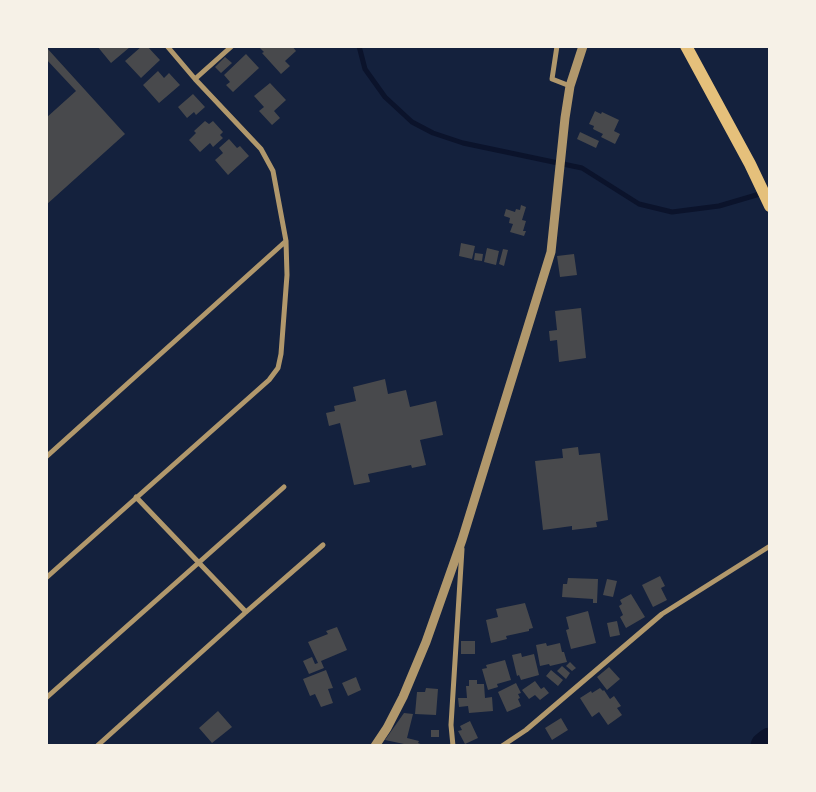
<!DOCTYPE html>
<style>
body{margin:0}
#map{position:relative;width:816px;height:792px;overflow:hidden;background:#14213d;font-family:Arial,sans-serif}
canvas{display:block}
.frame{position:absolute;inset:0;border:48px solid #f6f1e7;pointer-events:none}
</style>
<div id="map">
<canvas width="816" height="792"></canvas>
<div class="frame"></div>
</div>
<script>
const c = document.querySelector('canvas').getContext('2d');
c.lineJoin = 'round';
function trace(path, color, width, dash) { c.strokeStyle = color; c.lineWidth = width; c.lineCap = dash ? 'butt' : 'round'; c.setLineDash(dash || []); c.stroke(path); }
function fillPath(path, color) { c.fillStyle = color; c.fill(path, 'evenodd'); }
trace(new Path2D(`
 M359,46L365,69L385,97L412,122L433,133L463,143L582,168L639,204L672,212L719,206L770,191`), '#0b132b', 5);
trace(new Path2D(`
 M765,746L770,742`), '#0b132b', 29);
fillPath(new Path2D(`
 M97,46H129L130,47L111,63Z
 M142,46H147L160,60L141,78L125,61Z
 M258,46H292L296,51L285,61L290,66L281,74L262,53L264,52Z
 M46,47L125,134L46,205V118L76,91L46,59Z
 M246,54L259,68L233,92L226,85L230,82L224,75Z
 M225,57L232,63L221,73L215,67Z
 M158,71L164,78L169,73L180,85L159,103L143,85Z
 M270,83L286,100L274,111L280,118L272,125L259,111L264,107L254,96Z
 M193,94L205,107L196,115L194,112L187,118L178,107Z
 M595,111L601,114L602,112L619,120L614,131L620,134L615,144L601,137L603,134L593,129L594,126L589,124Z
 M205,121L209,124L213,121L223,132L220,135L223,138L213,147L210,143L200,152L189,140L196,133L194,131Z
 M580,132L599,141L596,148L577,139Z
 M229,139L237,148L240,146L249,156L228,175L215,160L223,153L219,148Z
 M521,205L526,207L522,220L526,221L523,231H526L524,236L510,232L513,224L509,223L510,218L504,216L506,209L515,212L516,209L520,210Z
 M461,243L475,246L472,259L459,256Z
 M487,248L499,251L496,265L484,262Z
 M503,249L508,250L504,266L499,264Z
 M475,253L483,254L482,261L474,260Z
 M574,254L577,275L560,277L557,256Z
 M581,308L586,358L559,362L557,340L550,341L549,331L557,330L555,311Z
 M385,379L388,394L406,390L410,407L436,401L443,435L420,440L426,465L412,468L411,465L368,474L370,482L354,485L340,423L329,426L326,413L335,411L334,406L356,401L353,387Z
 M578,447L579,455L600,453L608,520L596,522L597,527L572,530V526L543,530L535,461L563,458L562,449Z
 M660,576L665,586L661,588L667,600L653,607L642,585Z
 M568,578L598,579L597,603H593V599L562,597L563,584H567Z
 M607,579L617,581L613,597L603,595Z
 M631,594L645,617L626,628L620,617L623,615L619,606L622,604L620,600Z
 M525,603L533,628L529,629V631L506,636L507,639L491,643L486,620L498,617L496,609Z
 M588,611L596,643L571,649L566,630L569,629L566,617Z
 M617,621L620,635L610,637L607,623Z
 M337,627L347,650L321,661L324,668L309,674L303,661L312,657L315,664L318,663L308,642L328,634L326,631Z
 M461,641H475V654H461Z
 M546,643L547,646L560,643L562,652H564L567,662L550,666L549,664L540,666L536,645Z
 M521,653L522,657L534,654L539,675L521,680L519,675L517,676L512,655Z
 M505,660L511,680L497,684L498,687L488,690L482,669L487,668L486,665Z
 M570,662L576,668L572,671L566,666Z
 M562,666L570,673L566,679L557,671Z
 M609,667L620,679L607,690L597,677Z
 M326,670L333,688L328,689L333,703L321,707L315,694L310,696L303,679Z
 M551,670L563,680L558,686L546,676Z
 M356,677L361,690L348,696L342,683Z
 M469,680H477V684H484L485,698L492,697L493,711L469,713L468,706L459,707L458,698H467L466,686H469Z
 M535,681L541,689L544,687L549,693L540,700L535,695L529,699L522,690Z
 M516,683L521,693L518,694L520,698L518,699L521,706L507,712L498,692Z
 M426,688L438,689L436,715L415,714L417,692H425Z
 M600,688L603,691L604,690L610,699L614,696L621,706L617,708L622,715L608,725L599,712L592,717L580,698L591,691L592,693Z
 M218,711L232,727L212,743L199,728Z
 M404,713L413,714L407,738L419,741L418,743L426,746H404V744L385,740Z
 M561,718L568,730L552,740L545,728Z
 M470,721L478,738L465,744L458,731L462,730L460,726Z
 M431,730H439V737H431Z`), '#48494c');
trace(new Path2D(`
 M167,46L195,79L232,46
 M557,46L552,79L570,86
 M46,457L286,241
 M136,497L246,612
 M46,578L269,380L278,368L281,354L287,275L286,241L273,171L261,149L195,79
 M46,698L284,487
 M97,746L246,612L323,545
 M453,746L451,725L462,549
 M502,746L526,730L662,614L770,546`), '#b1986c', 5);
trace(new Path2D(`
 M375,746L387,728L403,697L426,642L462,540L551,252L565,118L570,86L583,46`), '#b1986c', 9);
trace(new Path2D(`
 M686,46L750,164L770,206`), '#e5c07b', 12);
</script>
